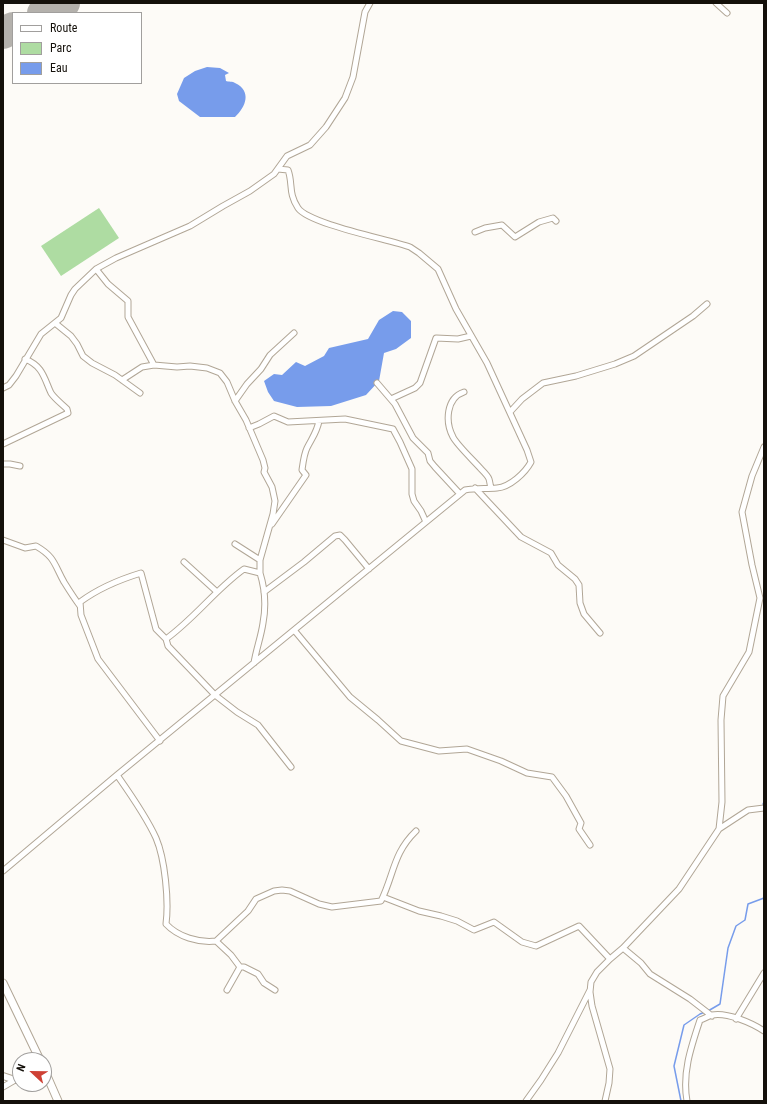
<!DOCTYPE html>
<style>
body{margin:0}
#map{position:relative;width:767px;height:1104px;overflow:hidden;background:#fdfbf7;font-family:"Roboto Condensed",sans-serif}
canvas{display:block}
.frame{position:absolute;inset:0;border:4px solid #14100a;pointer-events:none}
.legend{position:absolute;left:12px;top:12px;width:130px;height:72px;box-sizing:border-box;background:#fff;border:1px solid #a19f9d;margin:0;padding:5px 7px;list-style:none;font-size:12px;color:#14100a}
.legend li{display:flex;align-items:center;gap:8px;height:20px}
.legend b{width:20px;border:1px solid #a19f9d}
.north{position:absolute;left:12px;top:1052px;width:40px;height:40px;box-sizing:border-box;background:#fff;border:1px solid #a19f9d;border-radius:50%;rotate:292deg;font-size:11px;font-weight:700;line-height:16px;text-align:center;color:#14100a}
.north::after{content:'';display:block;margin:auto;width:14px;height:18px;background:#ce4135;clip-path:polygon(50% 0,100% 100%,50% 72%,0 100%)}
</style>
<div id="map">
<canvas width="767" height="1104"></canvas>
<div class="frame"></div>
<ul class="legend">
<li><b style="height:5px;background:#fff"></b>Route</li>
<li><b style="height:11px;background:#aedca2"></b>Parc</li>
<li><b style="height:11px;background:#779ceb"></b>Eau</li>
</ul>
<div class="north">N</div>
</div>
<script>
const c = document.querySelector('canvas').getContext('2d');
c.lineJoin = 'round';
function fillPath(path, color) { c.fillStyle = color; c.fill(path, 'evenodd'); }
function trace(path, color, width, dash) { c.strokeStyle = color; c.lineWidth = width; c.lineCap = dash ? 'butt' : 'round'; c.setLineDash(dash || []); c.stroke(path); }
fillPath(new Path2D(`
 M99,208L119,238L61,276L41,246Z`), '#aedca2');
fillPath(new Path2D(`
 M207,67L220,68L229,73L225,75L226,81C228,82 233,81 235,83C252,91 246,107 235,117H200L179,101L177,94L184,78L195,71Z
 M393,311L402,312L411,321V338L396,349L384,353L379,381L366,395L331,406L297,407L274,401L268,392L264,381L274,374L282,375L296,362L305,366L324,356L329,348L368,339L379,320Z`), '#779ceb');
trace(new Path2D(`
 M763,804L764,802
 M708,1011L720,1004L728,948L736,926L745,920L748,904L764,898
 M681,1101L674,1066L684,1025L700,1014L705,1012`), '#779ceb', 1.5);
trace(new Path2D(`
 M43,13L64,3
 M3,33L13,28`), '#b4b1ac', 32);
const minor = new Path2D(`
 M716,3L727,13
 M475,232L485,228L502,225L515,237L539,222L553,218L556,221
 M96,269L108,284L128,301V317L154,365
 M55,323L71,336L77,344L83,356L92,363L115,375L140,393
 M122,380L142,367L154,365L177,367L190,366L207,368L220,373L227,382L235,401L246,420L263,460L265,468L264,472L272,487L275,501L273,514L260,560V573
 M377,383L395,404L413,438L428,453L430,461L435,467L460,494
 M3,388L9,385L16,376L41,334L61,318L71,295L75,289L96,269L116,258L190,226L223,206L250,191L274,174L287,156L310,145L326,127L345,98L353,77L365,12L370,3
 M464,392C446,398 445,422 453,437C457,445 475,462 481,469C484,472 488,476 489,479C490,482 490,485 491,488
 M391,399L415,388L420,383L436,338L458,339L471,336
 M235,401L247,384L261,369L270,355L294,333
 M510,412L522,399L543,383L576,376L615,364L634,356L693,316L707,304
 M249,428L259,424L274,416L288,422L345,419L393,429L400,442L412,469V494L414,501L421,511L426,522
 M3,444L68,413L67,409C62,404 55,399 51,393C44,378 43,366 25,359
 M3,464H10L20,466
 M475,488L521,537L551,553L558,565L575,579L579,585L580,603L584,614L600,633
 M272,524L306,475L302,470C303,463 304,454 307,448C312,438 317,432 319,421
 M3,540L25,548L36,546C55,557 54,564 64,582C69,590 74,598 80,606
 M235,544L260,560
 M184,562L217,592
 M264,592L304,562L335,536L340,535L345,540L369,569
 M294,630L350,697L378,720L401,741L439,751L467,749L501,761L527,773L552,777L566,796L581,823L579,829L590,845
 M254,663C256,650 261,637 263,623C266,607 265,589 260,573L244,569C216,589 195,618 166,639L168,646L215,695L237,712L258,725L291,767
 M160,741L98,659L81,615L80,602C99,588 118,580 141,573L156,629L166,639
 M117,775C131,795 146,816 156,838C165,859 169,901 166,924C178,937 199,943 216,941L248,911L256,899L274,891L282,890L290,891L319,904L332,907L381,901C394,875 393,853 416,831
 M719,829L722,802L721,720L723,696L749,652L760,598L752,565L742,512L752,476L764,447
 M3,871L117,775L465,490C476,488 486,489 497,488C510,487 525,473 531,462L527,450L487,363L456,309L438,269L419,253L410,247C387,239 309,224 298,208C288,193 293,183 288,170L278,169
 M383,897L419,911L441,916L457,921L474,930L494,922L522,942L536,946L579,926L610,959
 M216,941L231,955L240,967L227,990
 M623,948L641,963L650,974L690,999L712,1016
 M240,967H244L258,974L264,983L275,990
 M736,1019L764,973
 M3,1087L15,1080
 M526,1101L541,1080L558,1053L590,990
 M605,1101L609,1083L610,1069L592,1006L590,992L591,982L597,972L610,959L623,948L679,889L719,829L748,810L764,808
 M687,1101C682,1073 691,1047 700,1020C704,1019 708,1016 712,1015C727,1012 752,1023 764,1031`);
const tertiary = new Path2D(`
 M3,1076L15,1080L20,1079`);
const secondary = new Path2D(`
 M3,983L40,1060
 M44,1069L58,1101`);
trace(minor, '#b1a696', 7);
trace(tertiary, '#b1a696', 8);
trace(secondary, '#b1a696', 9);
trace(minor, '#fff', 5);
trace(tertiary, '#fff', 6);
trace(secondary, '#fff', 7);
</script>
